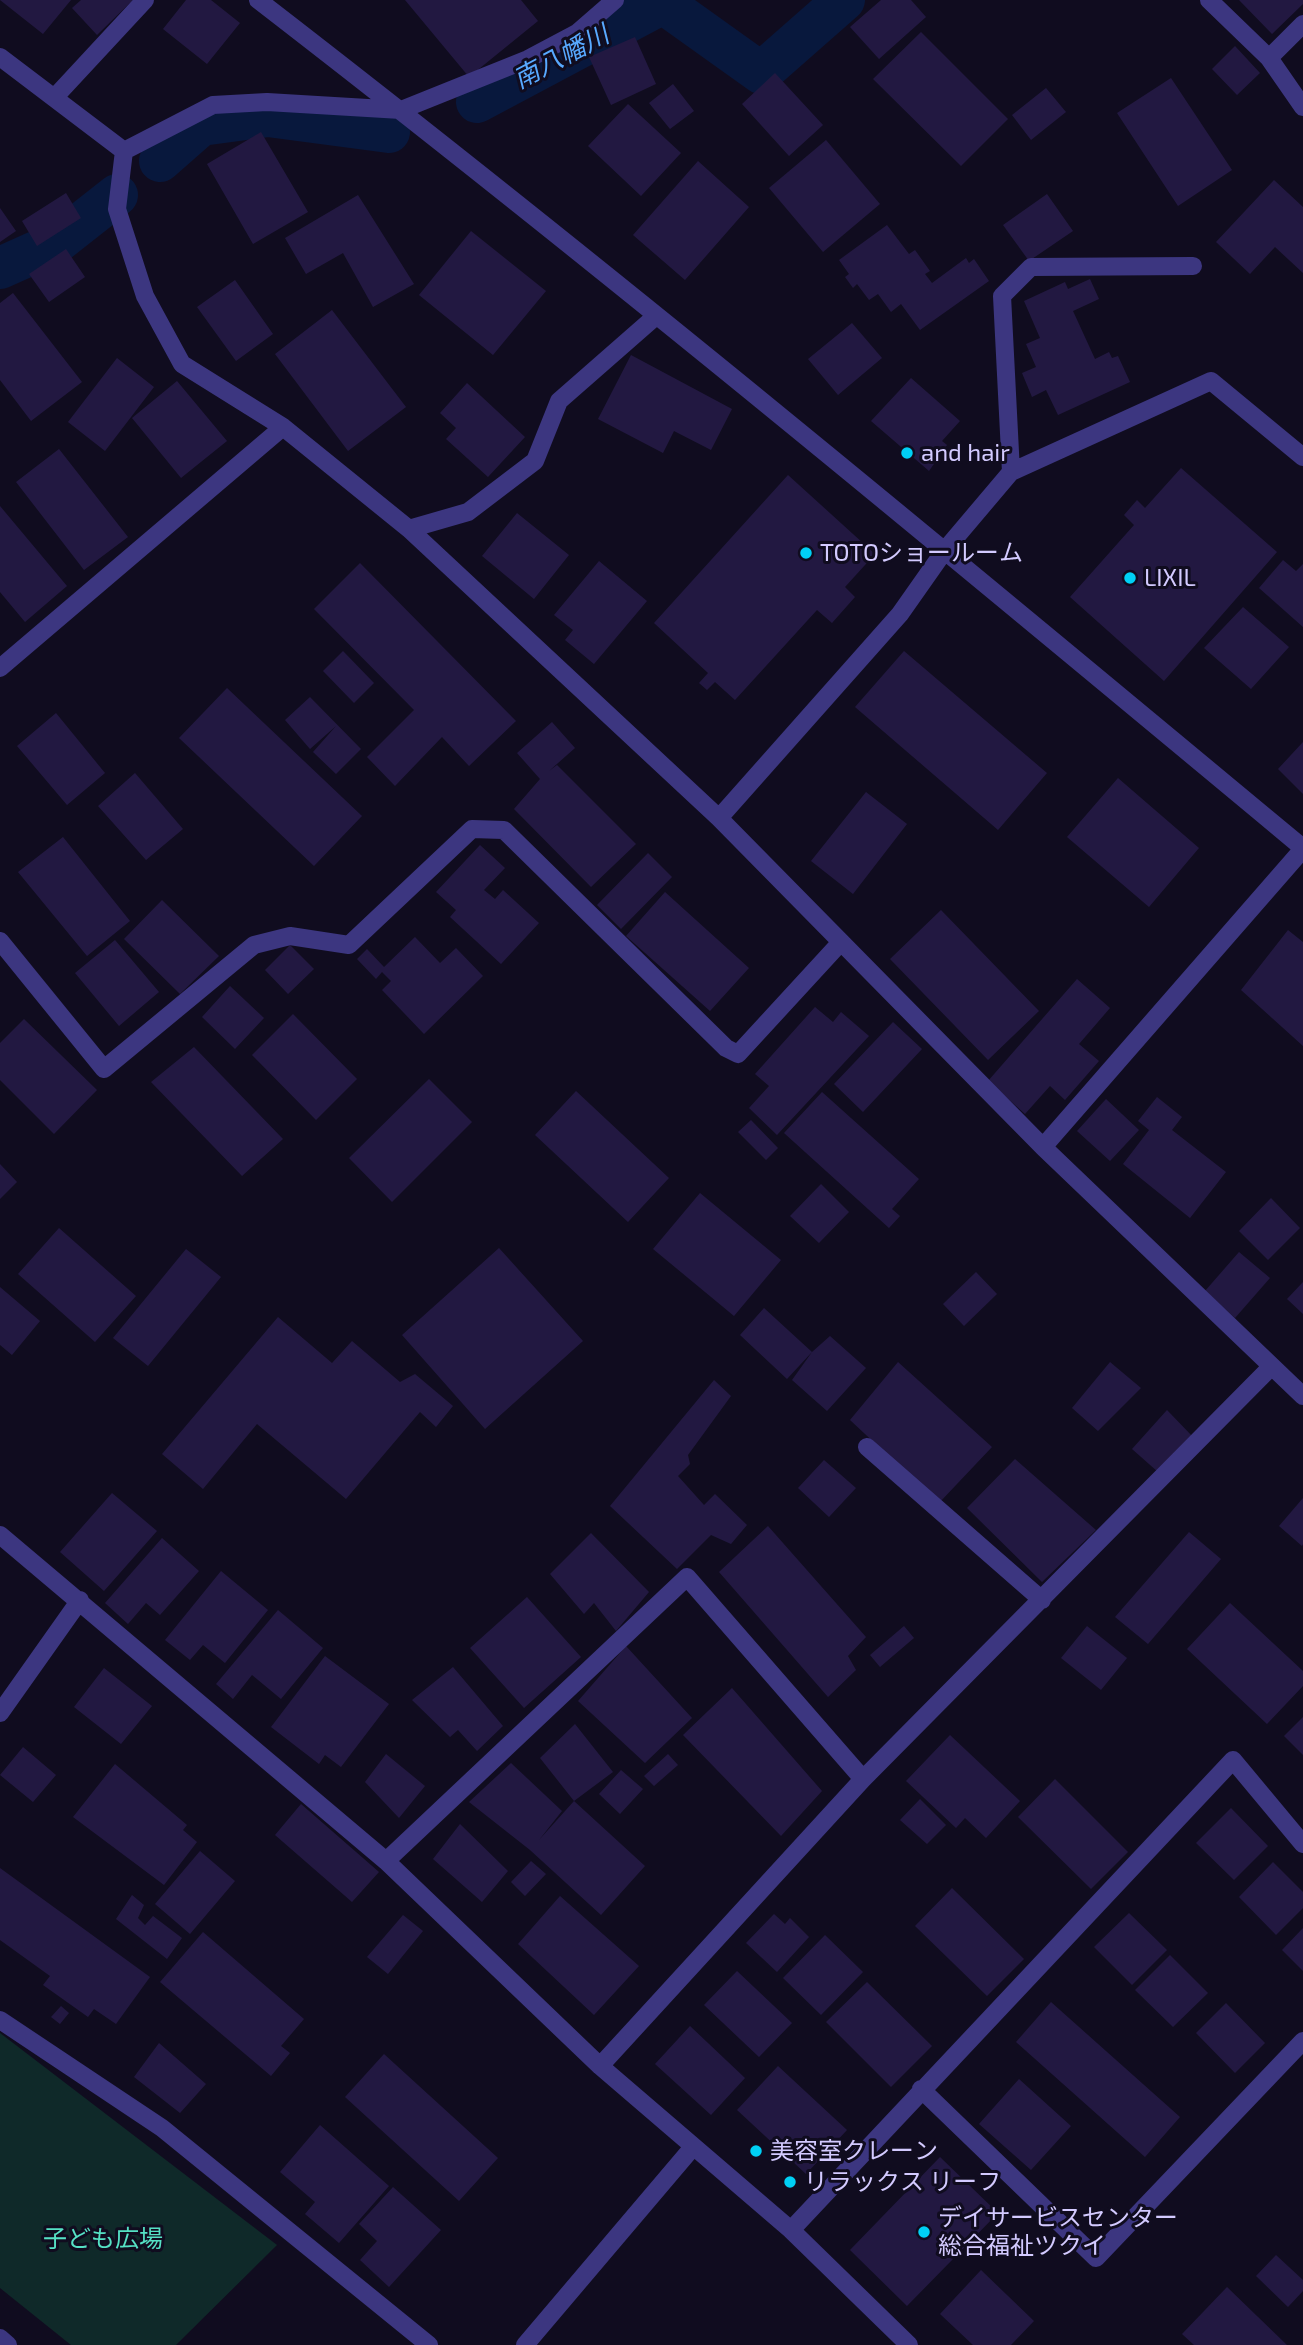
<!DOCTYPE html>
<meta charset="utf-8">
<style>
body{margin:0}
canvas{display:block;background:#100c1f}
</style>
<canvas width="1303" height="2345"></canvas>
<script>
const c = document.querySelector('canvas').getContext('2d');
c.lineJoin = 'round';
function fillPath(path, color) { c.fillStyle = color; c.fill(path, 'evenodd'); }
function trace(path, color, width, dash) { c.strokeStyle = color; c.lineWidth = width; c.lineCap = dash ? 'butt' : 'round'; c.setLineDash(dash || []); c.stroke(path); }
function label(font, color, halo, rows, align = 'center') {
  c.font = font + ' "Exo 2","Noto Sans JP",sans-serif'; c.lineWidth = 6; c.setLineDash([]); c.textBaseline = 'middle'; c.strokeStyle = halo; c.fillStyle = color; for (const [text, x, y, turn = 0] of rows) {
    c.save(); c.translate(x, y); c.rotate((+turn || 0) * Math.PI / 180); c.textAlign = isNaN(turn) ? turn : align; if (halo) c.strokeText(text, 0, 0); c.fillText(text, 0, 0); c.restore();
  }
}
fillPath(new Path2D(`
 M0,2033L277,2245L176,2345H71L0,2288Z`), '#0f2929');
trace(new Path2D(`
 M477,102L663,3L761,73L844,0
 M160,161L201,125L268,116L389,132
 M0,268L56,243L117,195`), '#08183d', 42);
fillPath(new Path2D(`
 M0,0H71L43,34Z
 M81,0H133L97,35L72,8Z
 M186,0H211L240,23L207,64L163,29Z
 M405,0H521L538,21L469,77Z
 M881,0H911L926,17L879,59L850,27Z
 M1239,0H1303V4L1272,34Z
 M921,32L1008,119L961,166L873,79Z
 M635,37L656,84L611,105L589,57Z
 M1235,46L1260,73L1237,95L1212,69Z
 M775,73L823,125L789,156L742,104Z
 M1171,78L1232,170L1178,206L1117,113Z
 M673,84L694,111L670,129L649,103Z
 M1046,88L1066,112L1031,140L1012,115Z
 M628,104L681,153L641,196L588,146Z
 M261,132L308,212L253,244L207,164Z
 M826,140L880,204L823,252L769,188Z
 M698,161L749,207L685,280L633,235Z
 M1274,180L1303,207V273L1275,247L1250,274L1216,242Z
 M66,193L81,218L37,246L22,221Z
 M1047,194L1073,231L1029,261L1003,225Z
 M358,195L414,284L373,307L343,253L306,274L285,238Z
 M0,208L16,231L0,242Z
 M887,225L909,254L915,250L930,271L925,274L932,283L966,258L969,263L974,259L989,281L920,330L901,304L891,312L878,294L869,300L857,284L853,288L845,277L849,274L839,260Z
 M471,231L546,291L493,355L419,295Z
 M66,249L85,277L49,302L29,274Z
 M1090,279L1099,299L1073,311L1095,359L1109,352L1112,358L1118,356L1130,382L1058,415L1046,390L1032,397L1022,373L1036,367L1026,344L1040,338L1024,301L1065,282L1068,289Z
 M235,280L273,334L236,361L197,307Z
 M13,293L82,382L31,421L0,380V303Z
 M332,310L406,407L348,451L275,354Z
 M852,323L882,358L838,395L808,359Z
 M631,355L732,409L711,450L674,431L663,453L598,419Z
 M117,358L154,387L105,451L68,422Z
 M911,378L960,421L942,441L947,445L929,471L871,421Z
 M177,381L227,441L181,478L132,418Z
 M467,383L525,437L488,477L446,439L456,428L440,413Z
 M59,449L128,537L84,570L16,482Z
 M1181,468L1277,552L1164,681L1070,597L1134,525L1124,515L1137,500L1145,508Z
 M788,475L875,554L845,587L855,597L832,623L817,610L735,700L715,682L707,690L699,683L708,673L654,623Z
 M0,506L67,586L25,622L0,592Z
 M517,513L569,555L534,599L482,556Z
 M1283,560L1296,571L1303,564V627L1259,588Z
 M599,561L647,601L594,664L565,640L573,630L554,615Z
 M360,563L516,721L469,766L442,737L395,786L367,757L414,710L314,609Z
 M1243,607L1289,647L1251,689L1204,648Z
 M343,651L374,683L354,703L323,671Z
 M904,651L1047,773L998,830L855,707Z
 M227,688L362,816L314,866L179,738Z
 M310,697L361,749L336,774L313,752L336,726L310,749L285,720Z
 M56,713L105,773L67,805L17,746Z
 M552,722L575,748L549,771L557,765L636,844L591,887L514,809L540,779L517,753Z
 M1303,742V794L1278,769Z
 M135,773L183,829L146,860L98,806Z
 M1118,778L1199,848L1149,907L1067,837Z
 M866,792L907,824L853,894L811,861Z
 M63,837L130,921L87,956L18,872Z
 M480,845L505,868L484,890L495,899L503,890L539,923L501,964L450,917L456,910L436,892Z
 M648,853L672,877L621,929L597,905Z
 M665,892L749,968L710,1011L626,936Z
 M162,900L219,956L180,994L124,939Z
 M941,910L1039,1011L988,1060L890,959Z
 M1288,930L1303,942V1046L1241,990Z
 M415,937L440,963L456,948L483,976L424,1034L382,990L391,981L382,972L376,979L357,959L367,949L384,967Z
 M115,940L159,992L119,1026L75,973Z
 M290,945L314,969L288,994L265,970Z
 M1077,979L1110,1008L1079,1044L1099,1061L1065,1100L1050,1086L1025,1114L988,1081Z
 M230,986L264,1018L235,1049L202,1017Z
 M815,1007L833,1022L841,1012L869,1036L777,1135L749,1108L769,1086L755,1074Z
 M293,1014L357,1079L316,1120L252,1055Z
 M24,1019L97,1090L54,1134L0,1080V1043Z
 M893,1022L922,1049L863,1112L834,1084Z
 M194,1047L283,1139L242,1176L151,1082Z
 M429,1079L472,1122L392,1202L349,1158Z
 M576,1091L669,1178L628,1222L535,1135Z
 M822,1092L919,1179L892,1209L900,1216L889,1228L784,1133Z
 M1157,1097L1182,1117L1172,1130L1226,1172L1190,1218L1123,1164L1149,1130L1138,1121Z
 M1106,1099L1139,1130L1110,1161L1077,1131Z
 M751,1120L778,1148L766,1160L738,1132Z
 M0,1164L17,1182L0,1199Z
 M821,1184L849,1212L819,1243L790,1216Z
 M700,1193L781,1260L734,1316L653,1249Z
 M1271,1198L1300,1228L1268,1260L1239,1231Z
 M59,1228L136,1296L95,1342L18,1274Z
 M499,1248L583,1341L485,1429L402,1335Z
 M186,1249L221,1277L148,1366L113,1338Z
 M1239,1252L1270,1278L1235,1318L1205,1291Z
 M976,1272L997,1294L964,1326L943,1304Z
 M1303,1282V1314L1287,1299Z
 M0,1287L40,1321L12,1355L0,1345Z
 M764,1308L812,1352L830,1336L866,1368L827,1411L792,1380L812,1352L787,1379L740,1335Z
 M278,1317L332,1363L352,1341L400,1382L415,1374L453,1406L436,1427L420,1412L346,1499L257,1424L203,1489L162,1454Z
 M898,1362L992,1447L939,1503L850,1420Z
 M1110,1362L1141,1388L1098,1431L1072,1408Z
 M714,1380L731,1396L688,1455L690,1464L678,1476L704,1505L715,1494L747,1525L731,1544L711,1535L677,1569L610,1506Z
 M1167,1410L1193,1437L1158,1472L1132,1449Z
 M1015,1459L1096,1530L1042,1582L967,1508Z
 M824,1460L856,1488L829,1517L798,1488Z
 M112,1493L157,1531L104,1591L60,1552Z
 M1303,1498V1544L1302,1546L1279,1526Z
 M768,1526L866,1637L848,1656L856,1670L828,1697L719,1572Z
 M1189,1532L1221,1559L1148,1644L1115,1617Z
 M591,1533L649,1592L616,1631L594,1603L584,1614L550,1574Z
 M162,1538L199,1571L160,1615L146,1603L128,1624L105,1603Z
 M221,1571L268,1610L225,1663L203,1645L190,1660L165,1640Z
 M527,1597L581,1657L524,1708L470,1648Z
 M1230,1603L1303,1671V1686L1267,1724L1187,1649Z
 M278,1610L323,1648L281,1699L252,1675L233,1699L216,1684Z
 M904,1626L914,1638L880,1667L870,1655Z
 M1087,1626L1127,1658L1101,1690L1061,1658Z
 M626,1646L692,1718L645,1763L578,1701Z
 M325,1656L389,1704L341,1767L325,1755L319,1764L271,1727Z
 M453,1667L503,1726L477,1751L458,1730L450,1737L412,1700Z
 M104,1668L152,1706L121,1744L74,1707Z
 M732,1688L822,1791L781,1836L683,1735Z
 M1303,1717V1755L1284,1736Z
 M575,1724L613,1772L574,1801L540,1758Z
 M950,1735L1020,1801L986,1838L965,1818L956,1828L906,1781Z
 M23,1747L56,1775L33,1802L0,1775Z
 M386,1754L425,1786L399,1818L365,1782Z
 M668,1754L678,1765L654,1786L644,1776Z
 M511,1763L562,1811L539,1840L574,1801L645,1866L601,1915L530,1850L469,1802Z
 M115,1764L187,1825L183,1830L197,1842L164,1885L73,1817Z
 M621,1770L643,1789L620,1814L599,1794Z
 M1055,1779L1128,1852L1091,1889L1018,1817Z
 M920,1799L946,1825L927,1844L900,1820Z
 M301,1804L379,1872L352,1902L275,1835Z
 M1231,1808L1268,1846L1234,1880L1196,1843Z
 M460,1824L508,1871L482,1902L433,1859Z
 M200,1851L235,1881L190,1934L155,1904Z
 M531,1861L546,1874L525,1896L511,1882Z
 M1273,1862L1303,1892V1908L1276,1935L1239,1897Z
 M0,1868L150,1977L116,2024L94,2009L88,2017L43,1985L50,1976L0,1940Z
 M952,1888L1024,1959L987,1996L915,1926Z
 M132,1895L144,1905L138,1918L145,1925L153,1916L182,1938L167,1959L116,1919Z
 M560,1896L639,1966L594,2015L518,1944Z
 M1129,1913L1167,1950L1132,1985L1094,1947Z
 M774,1914L785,1924L790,1918L809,1937L777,1972L746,1943Z
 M403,1915L423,1931L388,1974L367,1957Z
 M1303,1928V1971L1282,1950Z
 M203,1932L304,2019L281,2046L290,2053L271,2076L160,1982Z
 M825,1935L863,1972L821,2015L783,1978Z
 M1170,1955L1208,1993L1173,2027L1135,1990Z
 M737,1971L792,2023L759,2057L704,2005Z
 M867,1982L932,2046L891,2087L826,2022Z
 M1051,2002L1180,2117L1145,2157L1016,2042Z
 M1226,2003L1265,2043L1235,2073L1196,2033Z
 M61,2006L69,2013L60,2024L51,2017Z
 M690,2026L745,2078L711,2115L655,2064Z
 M159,2043L206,2084L180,2113L134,2077Z
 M384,2054L498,2158L459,2201L345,2097Z
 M778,2066L847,2130L806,2174L737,2110Z
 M1019,2079L1071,2126L1031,2170L979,2124Z
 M320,2125L389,2186L339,2243L305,2214L315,2202L280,2172Z
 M940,2157L998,2213L907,2306L850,2250Z
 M393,2187L441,2230L389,2287L360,2260L377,2241L359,2224Z
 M1276,2255L1303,2280V2291L1288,2307L1256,2276Z
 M981,2270L1034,2321L1011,2345H973L940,2314Z
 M1227,2287L1287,2345H1194L1182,2334Z`), '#221841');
trace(new Path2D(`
 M258,0C613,274 958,561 1303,848
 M1209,0L1269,58L1303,107
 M0,57L124,151
 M1269,58L1303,24
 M54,98L145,0
 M124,151L117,209L145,296L182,364L283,427L409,529L719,818L1043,1147L1303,1396
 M124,151L213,105L267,102L401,110L528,59L577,33L615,0
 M1011,472L1002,296L1031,267L1193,266
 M409,529L468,512L535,461L559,401L656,316
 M0,668L283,427
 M719,818L900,614L945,550L1011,472L1211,381L1303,457
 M0,941L104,1069L254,945L290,936L349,945L472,829L504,830L726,1048L738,1054L841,942
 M1043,1147L1303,849
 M867,1447L1042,1600
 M0,1535L386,1861L600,2066L791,2230L909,2345
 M0,1713L80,1600
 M386,1861L687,1577L863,1779
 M0,2020L162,2128L429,2345
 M600,2066L863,1779L1270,1368
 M921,2089L1096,2258L1303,2041
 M791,2230L1233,1760L1303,1844
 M0,2338L8,2345
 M525,2345L693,2147`), '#3c3680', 18);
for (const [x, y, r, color] of [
 [907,453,7,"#00d0f5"],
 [806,553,7,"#00d0f5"],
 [1130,578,7,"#00d0f5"],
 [756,2151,7,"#00d0f5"],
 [790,2182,7,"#00d0f5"],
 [924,2232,7,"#00d0f5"]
]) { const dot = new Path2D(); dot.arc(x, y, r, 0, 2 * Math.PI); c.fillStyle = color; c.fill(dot); trace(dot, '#100c1f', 2.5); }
label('24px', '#d3caff', '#100c1f', [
 ["and hair",921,453],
 ["TOTOショールーム",820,553],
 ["LIXIL",1144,578],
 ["美容室クレーン",770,2151],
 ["リラックス リーフ",804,2182],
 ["デイサービスセンター",938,2218],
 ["総合福祉ツクイ",938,2246]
], 'left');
label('24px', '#55e1c5', '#100c1f', [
 ["子ども広場",103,2239]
]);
label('italic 26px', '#58a9ff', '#100c1f', [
 ["南八幡川",561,57,-28]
]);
</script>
